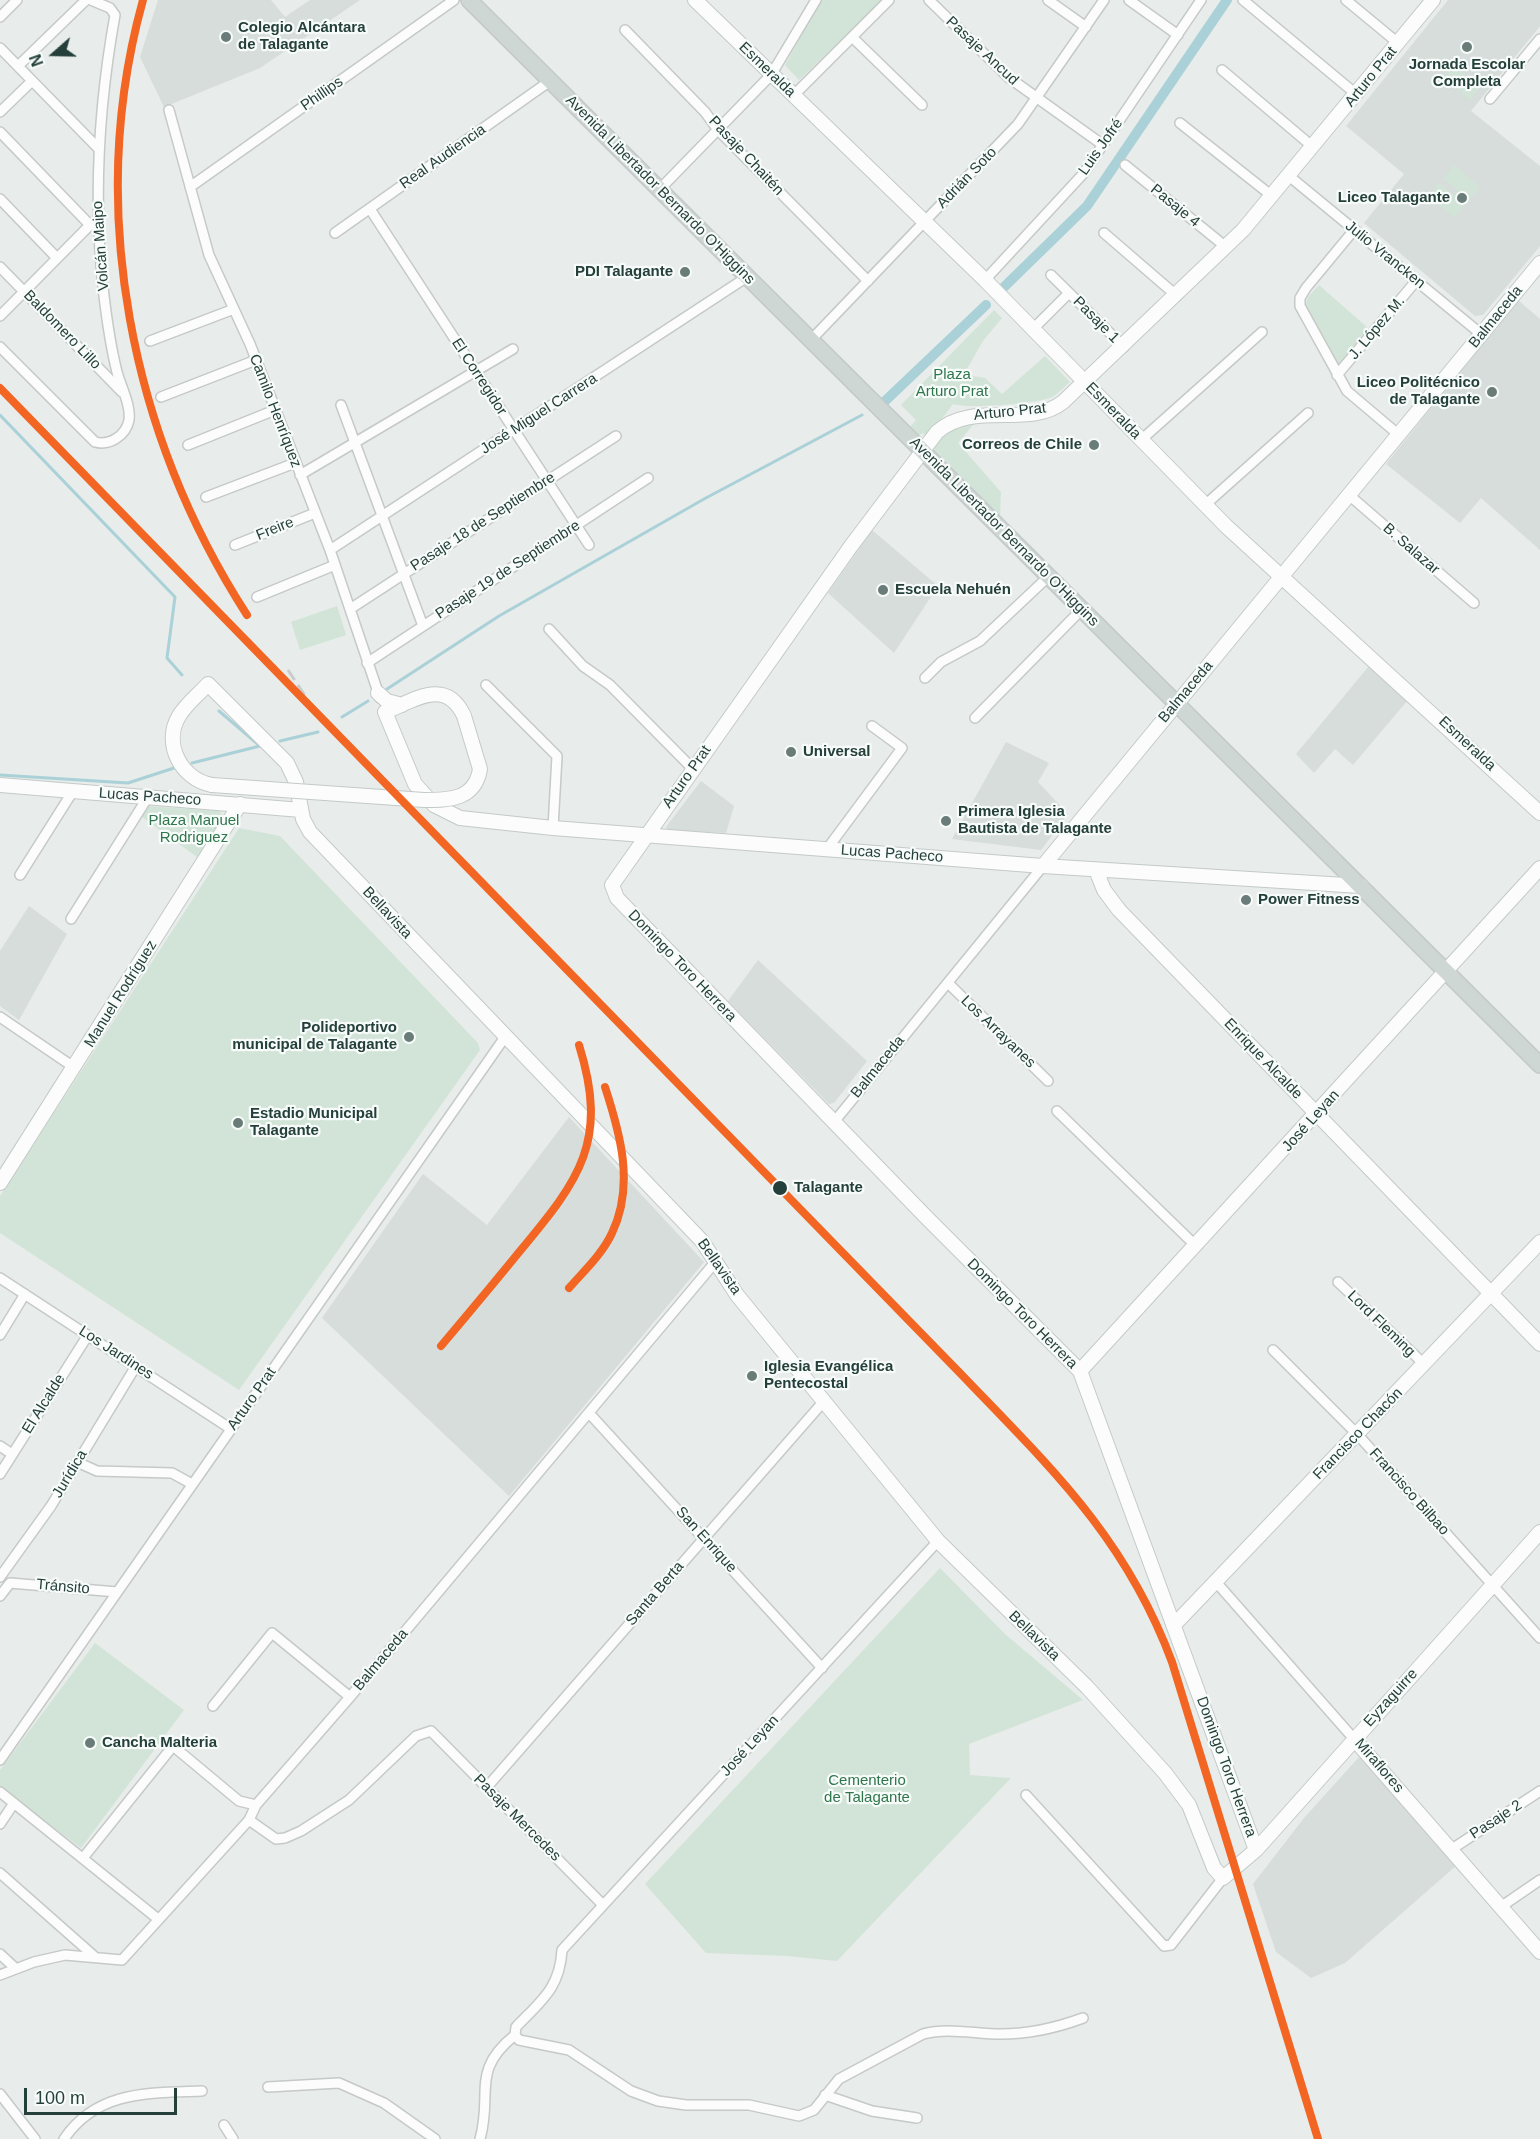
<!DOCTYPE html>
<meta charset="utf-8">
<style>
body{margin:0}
#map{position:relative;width:1540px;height:2139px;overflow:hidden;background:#e8ecea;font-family:Helvetica,sans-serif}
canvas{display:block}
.north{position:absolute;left:24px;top:24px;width:60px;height:60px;-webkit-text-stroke:4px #f7fbf9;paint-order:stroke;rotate:250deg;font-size:16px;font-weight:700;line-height:24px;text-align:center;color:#25403a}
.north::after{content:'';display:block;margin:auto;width:21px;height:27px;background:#25403a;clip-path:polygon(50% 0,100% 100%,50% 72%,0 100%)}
.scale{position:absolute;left:24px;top:2088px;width:153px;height:27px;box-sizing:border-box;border:3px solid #25403a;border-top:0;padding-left:8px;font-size:18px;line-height:21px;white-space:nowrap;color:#25403a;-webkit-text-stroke:4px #f7fbf9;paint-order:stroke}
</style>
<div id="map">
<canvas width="1540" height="2139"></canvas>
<div class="north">N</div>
<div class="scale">100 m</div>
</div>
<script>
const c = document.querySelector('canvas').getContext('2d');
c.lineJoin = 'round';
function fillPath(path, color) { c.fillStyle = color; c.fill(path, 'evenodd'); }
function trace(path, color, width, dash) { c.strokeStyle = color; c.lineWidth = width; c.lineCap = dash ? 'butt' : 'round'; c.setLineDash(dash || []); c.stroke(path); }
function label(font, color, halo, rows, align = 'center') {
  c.font = font + ' Helvetica,sans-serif'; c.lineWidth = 4.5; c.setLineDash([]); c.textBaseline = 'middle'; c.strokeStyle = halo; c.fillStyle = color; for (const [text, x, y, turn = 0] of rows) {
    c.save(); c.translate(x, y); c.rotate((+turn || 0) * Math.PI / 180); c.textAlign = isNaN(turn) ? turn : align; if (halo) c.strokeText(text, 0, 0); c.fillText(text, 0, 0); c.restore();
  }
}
fillPath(new Path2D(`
 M158,0H271L285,17L310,0H360L260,68L164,107L140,57Z
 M1448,0H1540V26L1471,111L1540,166V246L1483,315L1475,316L1364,223L1404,174L1346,126Z
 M1518,300L1540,319V550L1481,498L1460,523L1386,464Z
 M872,530L938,586L894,653L828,593Z
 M1369,666L1407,701L1353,765L1335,749L1314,773L1296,754Z
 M1006,742L1049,763L1038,782L1068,814L1041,850L952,839Z
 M701,781L734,806L726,833L668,830L666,827Z
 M29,906L67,934L19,1020L0,1006V951Z
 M758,960L867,1061L834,1103L829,1104L728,1001Z
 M569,1117L704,1262L509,1496L322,1318L423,1174L487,1225Z
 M1359,1757L1457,1865L1345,1963L1311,1978L1276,1952L1253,1884L1304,1818Z`), '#d6ddda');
fillPath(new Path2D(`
 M821,0H883L799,80L785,65Z
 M1454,65L1480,87L1470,100L1444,78Z
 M1454,165L1480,187L1469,200L1443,179Z
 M1439,183L1465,204L1454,218L1429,196Z
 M1319,285L1368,328L1337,367L1305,306L1308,297Z
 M994,310L1002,318L983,341L967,369L973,376L985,378L1002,394L1045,356L1070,382C1065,386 1058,394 1052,397C1037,404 968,409 953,404L927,439L923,433L919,435L910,427L916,420L901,405Z
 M978,419L958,443L1001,492L1000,516L934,449V445C947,430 959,422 978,419Z
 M337,606L346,635L300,650L291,622Z
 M147,806L219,811L226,818L201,860L142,817Z
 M239,828L280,836L478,1043L480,1050L239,1390L0,1233V1196Z
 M940,1568L1005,1634L1083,1700L969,1744L970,1775L1011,1778L837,1961L787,1956L706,1953L645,1884Z
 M95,1643L184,1710L81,1848L0,1787V1770Z`), '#d2e4d8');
trace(new Path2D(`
 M0,415L175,597L167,658L182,675
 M387,689L499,616L704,499L862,415
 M219,711L260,746
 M342,717L368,701
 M280,741L318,732
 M192,763L260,746
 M0,775L128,783L174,768`), '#aad1d8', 3);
trace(new Path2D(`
 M1004,287L1087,206L1227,0
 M884,402L986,305`), '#aad1d8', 10);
const street = new Path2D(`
 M929,0L1008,77L1103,145
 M1048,0L1086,27
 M1129,0L1178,35
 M1243,0L1356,94
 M1346,0L1398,43
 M0,17L17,0
 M625,30L705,112L718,130L868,281
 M852,37L922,105
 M0,48L98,148
 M18,66L86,0
 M1222,70L1313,147
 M793,96L889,0
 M1490,99L1540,39
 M169,110L209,255L250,344L330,550L380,698
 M0,112L32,81
 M1180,123L1272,196
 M0,132L90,225
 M1125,165L1226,247
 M1289,176L1481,334
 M190,187L454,0
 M659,190L771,75L816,0
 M0,199L57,258
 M370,209L589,545
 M1354,230L1306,288L1300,298V306L1347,391L1399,435
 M335,233L550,81
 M1104,233L1177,296
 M0,267L122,392
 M1051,275L1124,347
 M985,280L1083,174L1201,0
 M0,316L90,225L99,226
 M1033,329L1069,293
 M150,341L234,309
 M810,341L1018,124L1104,0
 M0,347L95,442C109,446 126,436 129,420C131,405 121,387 117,372C111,348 107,321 104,296C93,201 98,109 115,15L110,8L91,0
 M1337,375L1416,281
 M161,397L256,360
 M341,405L423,626
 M1141,440L1262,332
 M188,445L275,410
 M300,475L513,349
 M1349,495L1474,603
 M206,497L295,463
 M1205,505L1308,413
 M235,545L315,513
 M330,550L747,277
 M257,597L335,565
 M350,609L616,436
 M549,629L583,666L610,685L693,769
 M367,663L648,478
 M925,678L941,662L980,641L1049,576
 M486,685L557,756L553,828
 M975,718L1082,609
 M827,849L902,748L872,726
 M20,875L73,791
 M71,919L148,797
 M948,983L1048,1081
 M0,1017L75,1068
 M1057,1111L1196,1246
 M834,1122L1043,866
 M0,1278L231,1429
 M1338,1282L1425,1365
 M0,1335L25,1294
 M1273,1350L1358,1435L1540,1638
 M589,1413L822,1668
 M0,1446L12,1454
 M77,1462L97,1471L172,1473L192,1484
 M0,1474L88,1335
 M938,1541L562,1950C560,1988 541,2001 516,2027L515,2035L519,2040L569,2050L631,2091L658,2101L686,2105H749L799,2116L814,2110L839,2079L923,2034C948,2027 975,2034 1001,2034C1031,2034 1056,2028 1083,2018
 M0,1577L51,1506L136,1366
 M1216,1582L1354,1739
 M0,1596L10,1583L117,1592
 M213,1706L272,1633L350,1697
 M0,1760L505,1037
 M487,1787L824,1401
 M0,1792L158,1919
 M1026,1795L1164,1946L1171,1945L1223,1878
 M249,1820L276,1839L285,1838L301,1831L349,1800L416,1736L431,1731L603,1905
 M0,1824L14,1803
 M1452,1849L1540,1791
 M83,1858L173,1746L239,1801L256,1805
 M0,1873L94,1956
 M1502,1906L1540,1880
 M0,1954L15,1968
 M0,1975L34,1962L65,1955L122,1960L249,1820L256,1805L350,1697L717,1260
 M268,2087L339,2083L384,2103L435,2139
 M0,2094L35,2139
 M825,2095L872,2111L917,2118
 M224,2125L233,2139
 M64,2139C97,2090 150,2093 202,2091
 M480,2139C493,2093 470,2071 515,2035`);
const secondary = new Path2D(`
 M695,0L985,280L1226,526L1540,813
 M378,693L387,701L402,705
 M464,716C446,677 415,700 385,712L415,784L434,805L460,818L553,828L1043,866L1361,886
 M0,785L301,810
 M212,785C182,780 162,744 179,716C186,704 199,694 208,684L287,763L296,782L303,819L310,832L702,1241L737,1295L938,1541L1087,1687L1165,1773L1189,1805L1214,1868L1223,1878L1256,1850L1540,1532
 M1043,866L1540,263
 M1096,870L1104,890L1119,910L1540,1344
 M0,1183L240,804
 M1080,1371L1540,868
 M1174,1625L1540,1242
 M1354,1739L1540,1952
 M1256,1850L1080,1371L926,1217L617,898L612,885L851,546L937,432C973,400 1029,429 1063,402L1243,230L1433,0`);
const primary = new Path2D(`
 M469,0L1540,1065`);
trace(street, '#c5c9c7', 12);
trace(secondary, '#c3cac7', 16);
trace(primary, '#c3cac9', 18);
trace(street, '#fcfcfc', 9);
trace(secondary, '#fcfcfc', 14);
trace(primary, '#cfd7d5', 15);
trace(new Path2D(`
 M288,670L315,711
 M569,1288C584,1271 603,1253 612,1233C635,1185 620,1133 605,1087
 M441,1346C468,1314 494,1283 520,1251C580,1179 609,1141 579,1045`), '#c9cccb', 3, [12, 6]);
const secondaryBridge = new Path2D(`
 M212,785L424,800C449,800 475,800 480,769L464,716`);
trace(secondaryBridge, '#c3cac7', 16, []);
trace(secondaryBridge, '#fcfcfc', 14);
trace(new Path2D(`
 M143,0C85,209 131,435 247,615
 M0,388L959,1372C1049,1466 1125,1536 1172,1662L1318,2139
 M569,1288C584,1271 603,1253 612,1233C635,1185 620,1133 605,1087
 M441,1346C468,1314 494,1283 520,1251C580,1179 609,1141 579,1045`), '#f26522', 8);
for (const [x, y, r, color] of [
 [226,37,6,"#697c78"],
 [1467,47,6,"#697c78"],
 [1462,198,6,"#697c78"],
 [685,272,6,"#697c78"],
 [1492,392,6,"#697c78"],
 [1094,445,6,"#697c78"],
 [883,590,6,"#697c78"],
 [791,752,6,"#697c78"],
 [946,821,6,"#697c78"],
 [1246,900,6,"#697c78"],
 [409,1037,6,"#697c78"],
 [238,1123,6,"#697c78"],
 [780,1188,8,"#25403a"],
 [752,1376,6,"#697c78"],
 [90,1743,6,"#697c78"]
]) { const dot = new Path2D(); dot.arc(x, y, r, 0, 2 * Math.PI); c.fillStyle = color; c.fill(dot); trace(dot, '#f7fbf9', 2); }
label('bold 15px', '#25403a', '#f7fbf9', [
 ["Colegio Alcántara",238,28],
 ["de Talagante",238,45],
 ["Jornada Escolar",1467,65,"center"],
 ["Completa",1467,82,"center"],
 ["Liceo Talagante",1450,198,"right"],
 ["PDI Talagante",673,272,"right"],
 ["Liceo Politécnico",1480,383,"right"],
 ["de Talagante",1480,400,"right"],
 ["Correos de Chile",1082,445,"right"],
 ["Escuela Nehuén",895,590],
 ["Universal",803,752],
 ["Primera Iglesia",958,812],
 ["Bautista de Talagante",958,829],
 ["Power Fitness",1258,900],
 ["Polideportivo",397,1028,"right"],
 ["municipal de Talagante",397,1045,"right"],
 ["Estadio Municipal",250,1114],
 ["Talagante",250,1131],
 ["Iglesia Evangélica",764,1367],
 ["Pentecostal",764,1384],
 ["Cancha Malteria",102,1743]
], 'left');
label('15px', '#25403a', '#f7fbf9', [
 ["Pasaje Ancud",982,51,43],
 ["Esmeralda",767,70,44],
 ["Arturo Prat",1371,77,-51],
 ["Phillips",322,94,-35],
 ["Luis Jofré",1101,147,-55],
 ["Pasaje Chaitén",746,156,47],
 ["Real Audiencia",443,157,-35],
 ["Adrián Soto",967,178,-46],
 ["Avenida Libertador Bernardo O'Higgins",660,190,45],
 ["Pasaje 4",1175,206,39],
 ["Volcán Maipo",101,246,-94],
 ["Julio Vrancken",1385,255,39],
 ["Balmaceda",1496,317,-51],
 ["Pasaje 1",1096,320,45],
 ["J. López M.",1377,328,-50],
 ["Baldomero Lillo",62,330,46],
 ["El Corregidor",479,377,57],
 ["Camilo Henríquez",275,411,69],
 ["Esmeralda",1113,411,46],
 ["Arturo Prat",1010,412,-6],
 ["José Miguel Carrera",539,414,-33],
 ["Pasaje 18 de Septiembre",483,522,-33],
 ["Freire",275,529,-22],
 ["Avenida Libertador Bernardo O'Higgins",1004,532,45],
 ["B. Salazar",1411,549,41],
 ["Pasaje 19 de Septiembre",508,570,-33],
 ["Balmaceda",1186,692,-50],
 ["Esmeralda",1467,744,43],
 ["Arturo Prat",687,777,-55],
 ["Lucas Pacheco",150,797,4],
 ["Lucas Pacheco",892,854,4],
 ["Bellavista",387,913,47],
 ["Domingo Toro Herrera",682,966,46],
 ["Manuel Rodríguez",121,994,-58],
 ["Los Arrayanes",998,1032,44],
 ["Enrique Alcalde",1263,1059,46],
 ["Balmaceda",878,1067,-51],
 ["José Leyan",1311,1121,-48],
 ["Bellavista",719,1267,55],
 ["Domingo Toro Herrera",1022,1314,45],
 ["Lord Fleming",1381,1324,44],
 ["Los Jardines",116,1353,33],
 ["Arturo Prat",252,1399,-55],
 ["El Alcalde",44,1404,-58],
 ["Francisco Chacón",1358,1434,-46],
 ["Jurídica",70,1474,-59],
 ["Francisco Bilbao",1409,1492,48],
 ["San Enrique",706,1540,48],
 ["Tránsito",63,1587,5],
 ["Santa Berta",655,1594,-49],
 ["Bellavista",1034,1636,44],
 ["Balmaceda",381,1660,-50],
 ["Eyzaguirre",1391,1698,-48],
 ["José Leyan",750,1746,-47],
 ["Miraflores",1379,1766,49],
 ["Domingo Toro Herrera",1226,1767,70],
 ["Pasaje Mercedes",517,1818,45],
 ["Pasaje 2",1496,1820,-33]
]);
label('15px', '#30764d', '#f7fbf9', [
 ["Plaza",952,375],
 ["Arturo Prat",952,392],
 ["Plaza Manuel",194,821],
 ["Rodriguez",194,838],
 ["Cementerio",867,1781],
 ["de Talagante",867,1798]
]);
label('bold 15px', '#25403a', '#f7fbf9', [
 ["Talagante",794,1188]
], 'left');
</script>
